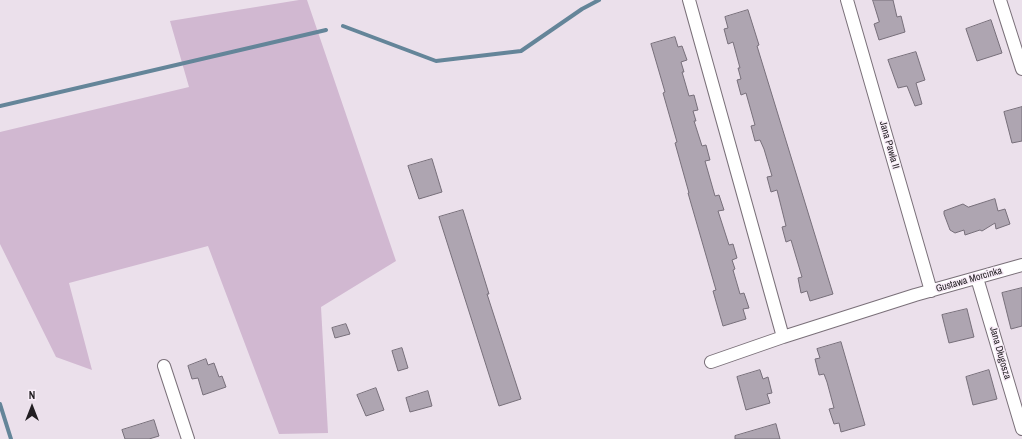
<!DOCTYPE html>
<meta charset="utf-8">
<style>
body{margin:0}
#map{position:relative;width:1022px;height:439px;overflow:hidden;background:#ebe0eb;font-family:"Archivo Narrow",sans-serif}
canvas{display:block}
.north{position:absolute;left:12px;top:387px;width:40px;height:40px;-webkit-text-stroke:3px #f8edf8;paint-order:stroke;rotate:0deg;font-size:11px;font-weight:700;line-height:16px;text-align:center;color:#221e22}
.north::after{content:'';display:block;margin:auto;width:14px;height:18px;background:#221e22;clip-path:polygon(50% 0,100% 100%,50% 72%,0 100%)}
</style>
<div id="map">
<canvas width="1022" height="439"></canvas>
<div class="north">N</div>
</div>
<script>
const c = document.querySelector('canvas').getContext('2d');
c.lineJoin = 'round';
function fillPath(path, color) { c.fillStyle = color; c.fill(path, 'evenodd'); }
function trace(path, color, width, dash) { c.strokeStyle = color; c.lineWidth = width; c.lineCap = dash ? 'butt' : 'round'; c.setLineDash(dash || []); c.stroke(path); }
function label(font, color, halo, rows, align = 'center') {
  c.font = font + ' "Archivo Narrow",sans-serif'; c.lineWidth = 3; c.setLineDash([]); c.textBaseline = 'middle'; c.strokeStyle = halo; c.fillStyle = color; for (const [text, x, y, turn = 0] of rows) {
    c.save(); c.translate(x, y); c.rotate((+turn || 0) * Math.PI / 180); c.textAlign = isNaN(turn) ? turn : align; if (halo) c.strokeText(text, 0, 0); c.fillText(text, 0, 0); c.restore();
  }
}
fillPath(new Path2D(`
 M299,0H307L396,261L321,307L328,433L279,434L208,246L69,283L92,370L56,357L0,244V132L189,87L170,21Z`), '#d1b8d1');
trace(new Path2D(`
 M343,26L436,61L521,51L582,9L599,0
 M0,106L326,30
 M0,404L11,439`), '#648599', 4);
const building = new Path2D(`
 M873,0H893L897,17L901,16L905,32L879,40L874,24L879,22Z
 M748,10L759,45L757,46L833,294L810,301L807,291L801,293L798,278L802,277L791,240L786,242L782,227L786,226L777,190L771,192L767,177L772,176L764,149L760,140L755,141L751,126L755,125L746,93L741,95L737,80L741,79L738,68H740L733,42L728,44L724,29L728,28L725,17Z
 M991,20L1002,53L977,61L966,29Z
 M675,37L678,47L682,46L687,60L681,62L684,72H682L689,96L694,95L698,110L693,111L696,121H694L702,146L706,145L710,160L705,161L715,196L719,195L724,210L718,211L729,245L733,244L737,258L732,260L735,269L733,270L740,294L744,293L749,308L743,309L746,319L723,326L713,291L716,290L688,193H689L675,143L677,142L663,93L665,92L651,44Z
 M916,52L925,80L916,83L922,104L915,106L907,86L898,88L888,60Z
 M1022,107V141L1012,143L1004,112Z
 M432,159L442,192L419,199L408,166Z
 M995,199L998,211L1005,209L1010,224L996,229L995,223L982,231L980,230L965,235L964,230L955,233L950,230L944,214V211L963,204L968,207Z
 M463,210L489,294H487L521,399L499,406L439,217Z
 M1022,288V326L1011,329L1002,293Z
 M967,309L974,337L949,343L942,315Z
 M346,324L350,334L335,338L332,328Z
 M841,342L865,425L841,432L839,423L834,424L829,409L834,408L827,382L824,374L819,375L815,359L820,358L817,349Z
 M402,348L408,368L398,371L392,351Z
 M206,359L208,365L214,363L219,377L222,376L226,387L203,395L198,378L192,379L188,366Z
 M760,370L763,379L768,377L772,393L767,394L770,403L746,410L737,377Z
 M989,370L997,399L973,405L966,377Z
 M376,388L384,410L366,416L357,395Z
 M428,391L432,406L410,412L406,398Z
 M154,420L159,436L149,439H125L122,430Z
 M776,424L780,439H735V436Z`);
fillPath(building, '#aea5b1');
trace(building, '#776f7a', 1);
const street = new Path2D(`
 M689,0L783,337
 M847,0L931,291
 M1000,0L1022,69
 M977,278L1022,429
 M711,362L783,337L915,295L1022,265
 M164,366L188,439`);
trace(street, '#7a7079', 14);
trace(street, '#fff', 12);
label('10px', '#221e22', '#f8edf8', [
 ["Jana Pawła II",889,145,74],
 ["Gustawa Morcinka",969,280,-16],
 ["Jana Długosza",1000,353,74]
]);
</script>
